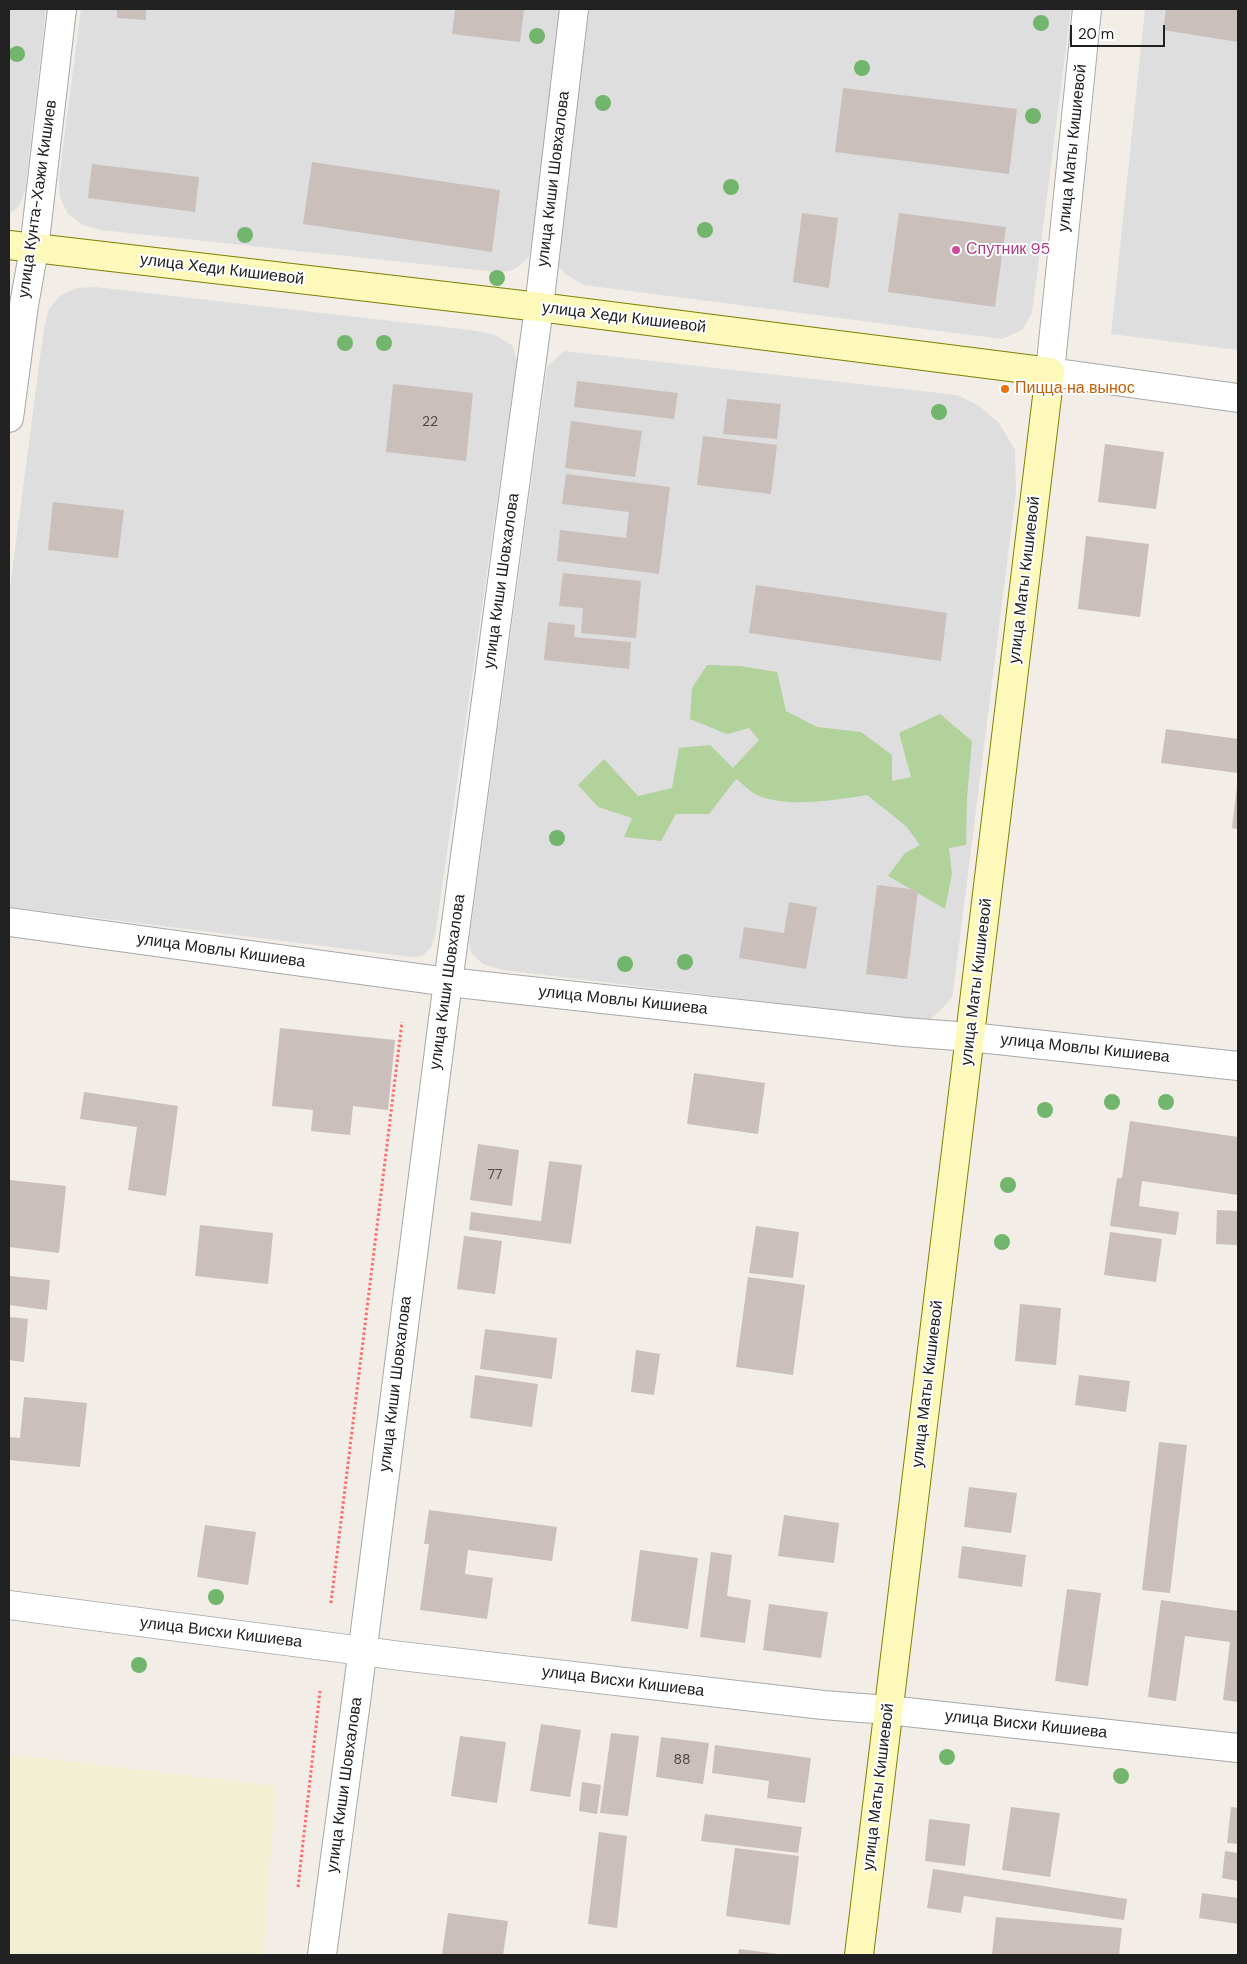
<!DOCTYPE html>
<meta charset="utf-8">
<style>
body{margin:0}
#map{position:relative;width:1247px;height:1964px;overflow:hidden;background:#f2ede7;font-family:"DM Sans",sans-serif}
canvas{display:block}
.frame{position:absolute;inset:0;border:10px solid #212121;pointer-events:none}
.scale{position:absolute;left:1070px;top:25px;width:95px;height:22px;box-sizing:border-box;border:2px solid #212121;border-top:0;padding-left:6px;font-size:15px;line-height:18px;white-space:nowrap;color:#212121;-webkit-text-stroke:4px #fff;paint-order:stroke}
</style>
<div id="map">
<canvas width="1247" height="1964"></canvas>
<div class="frame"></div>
<div class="scale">20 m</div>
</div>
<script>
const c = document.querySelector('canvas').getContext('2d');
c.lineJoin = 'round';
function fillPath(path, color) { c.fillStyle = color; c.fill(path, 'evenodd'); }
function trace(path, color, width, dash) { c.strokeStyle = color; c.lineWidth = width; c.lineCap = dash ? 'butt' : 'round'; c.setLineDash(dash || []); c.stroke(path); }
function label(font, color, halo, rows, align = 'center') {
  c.font = font + ' "DM Sans",sans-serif'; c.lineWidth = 4; c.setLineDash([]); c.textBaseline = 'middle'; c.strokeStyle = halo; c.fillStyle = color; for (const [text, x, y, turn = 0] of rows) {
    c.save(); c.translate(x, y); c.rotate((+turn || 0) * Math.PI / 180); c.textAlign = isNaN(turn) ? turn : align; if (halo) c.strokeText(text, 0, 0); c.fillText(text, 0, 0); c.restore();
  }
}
fillPath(new Path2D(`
 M9,9H46L25,191L19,206L9,214Z
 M81,9H560L532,243L529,256L519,266L510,271L497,272L101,230L83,225L68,214L60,197L59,179Z
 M586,9H1071L1032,313L1022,330L1002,339L584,285L565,274L555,261Z
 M1145,9H1238V350L1111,334Z
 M95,287L470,330L493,334L512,345L517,361L435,936L431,947L422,956L412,957L9,907V595L44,328L49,309L61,295L77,288Z
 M564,351L957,395L978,405L999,423L1015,450L1016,491L955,977L952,997L942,1009L928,1021L503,970L483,964L472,954L469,942L547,367Z`), '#dfdede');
fillPath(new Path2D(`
 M9,1754L276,1786L263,1955H9Z`), '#f1f0d3');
fillPath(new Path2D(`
 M707,665L740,666L777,672L786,711L817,727L861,732L892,755V781L911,777L899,733L940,714L972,741L967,798L966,845L949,848L952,874L945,909L888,876L905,853L920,845L906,826L867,795C834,800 786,809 755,794C748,790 742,783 736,779L709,814H676L661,841L624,837L632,818L598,807L578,785L604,759L638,796L672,788L679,748L710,745L733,768L759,740L749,728L727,734L690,719L692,688Z`), '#b1d29b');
fillPath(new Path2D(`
 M117,9H146V20L117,18Z
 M455,9H524L520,42L452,34Z
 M1166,9H1238V42L1163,30Z
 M843,88L1017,109L1009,174L835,152Z
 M312,162L500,190L492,252L303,224Z
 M92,164L199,177L195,212L88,198Z
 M802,213L838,218L829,288L793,282Z
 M899,213L1006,227L995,307L888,292Z
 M577,381L678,393L674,419L574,407Z
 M393,384L473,393L466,461L386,452Z
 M727,399L781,404L777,439L723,434Z
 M571,421L642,431L635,477L565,468Z
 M703,436L777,445L771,494L697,485Z
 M1105,444L1164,452L1156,509L1098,502Z
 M566,474L670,487L659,574L557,561L560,530L626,538L629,512L562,504Z
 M53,502L124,510L118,558L48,550Z
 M1086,536L1149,544L1140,617L1078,609Z
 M563,573L641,581L636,638L581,633L583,608L559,606Z
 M756,585L947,613L941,661L749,633Z
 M548,622L575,625L574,637L631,642L629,669L544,660Z
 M1166,729L1238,739V773L1161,763Z
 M1237,786H1238V829L1232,828Z
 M877,885L918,890L907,979L866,974Z
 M789,902L817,907L806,969L739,958L744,927L784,933Z
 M280,1028L395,1040L388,1110L353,1106L350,1135L311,1131L313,1110L272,1106Z
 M694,1073L765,1083L758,1134L687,1124Z
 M84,1092L178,1106L166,1196L128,1190L137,1127L80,1119Z
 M1130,1121L1238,1137V1195L1142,1181L1139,1206L1179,1212L1176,1235L1110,1226L1117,1178H1122Z
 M478,1144L519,1150L512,1206L470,1200Z
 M549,1161L582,1165L571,1244L469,1230L471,1212L541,1221Z
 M9,1180L66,1186L59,1253L9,1247Z
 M1217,1210L1238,1211V1245L1216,1244Z
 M200,1225L273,1233L268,1284L195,1276Z
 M756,1226L799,1232L793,1278L749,1273Z
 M1110,1232L1162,1239L1156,1282L1104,1275Z
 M464,1236L502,1241L495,1294L457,1289Z
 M9,1276L50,1280L47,1310L9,1305Z
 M748,1277L805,1285L793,1375L736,1367Z
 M1020,1304L1061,1308L1056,1365L1015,1361Z
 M9,1317L28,1319L24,1362L9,1360Z
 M485,1329L557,1338L552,1379L480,1369Z
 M636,1350L660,1354L654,1395L631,1392Z
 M475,1375L538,1384L532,1427L470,1418Z
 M1079,1375L1130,1381L1126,1412L1075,1405Z
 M24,1397L87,1403L80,1467L9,1460V1437L20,1438Z
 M1159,1442L1187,1445L1170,1593L1142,1590Z
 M969,1487L1017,1493L1011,1533L964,1527Z
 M429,1510L557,1527L552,1561L468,1550L465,1574L493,1578L487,1619L420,1610L429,1544H424Z
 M784,1515L839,1523L834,1563L778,1556Z
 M205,1525L256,1532L248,1585L197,1577Z
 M962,1546L1026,1555L1022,1587L958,1578Z
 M640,1550L698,1558L688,1629L631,1621Z
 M711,1552L732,1555L727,1596L751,1600L745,1643L700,1637Z
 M1067,1589L1101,1593L1088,1686L1055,1681Z
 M1161,1600L1238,1611V1702L1223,1700L1230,1642L1185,1636L1176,1701L1148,1697Z
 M769,1604L828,1612L821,1658L763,1650Z
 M541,1724L581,1730L570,1797L530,1791Z
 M611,1733L639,1736L628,1816L600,1813Z
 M460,1736L506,1742L497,1803L451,1796Z
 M661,1737L709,1743L703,1784L656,1777Z
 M715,1745L811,1758L805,1803L767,1798L769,1781L712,1773Z
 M582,1782L601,1785L597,1814L579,1811Z
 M1011,1807L1060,1813L1050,1877L1002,1870Z
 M1231,1807L1238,1808V1844L1227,1843Z
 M705,1814L802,1827L798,1853L701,1841Z
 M929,1819L970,1824L965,1866L925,1861Z
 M599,1832L627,1836L617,1928L588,1924Z
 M735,1848L799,1856L790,1925L726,1916Z
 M1225,1851L1238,1853V1881L1222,1878Z
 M933,1869L1127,1899L1124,1920L964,1896L961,1913L927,1908Z
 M1202,1893L1238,1898V1924L1199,1918Z
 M448,1913L508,1921L503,1955H442Z
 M996,1917L1122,1928L1119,1955H992Z
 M739,1949L778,1954V1955H738Z`), '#cabfba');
const minor = new Path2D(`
 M9,418L24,305L34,249L62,9
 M9,922L448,982L904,1032L970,1037L1238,1066
 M9,1605L401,1656L823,1705L888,1710L1238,1748
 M322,1955L357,1694L442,1027L539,307L574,9`);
const tertiary = new Path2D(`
 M1087,9L1050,372L1238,398`);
const secondary = new Path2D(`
 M9,245L539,307L1050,372L859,1955`);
trace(minor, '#a8a8a8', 30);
trace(tertiary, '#a8a8a8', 30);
trace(secondary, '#7e8001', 30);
trace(new Path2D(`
 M331,1603L402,1022
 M298,1887L320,1691`), '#ff6c6b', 3, [2.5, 2.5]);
trace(minor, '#fff', 28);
trace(tertiary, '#fff', 28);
trace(secondary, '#fcf9bb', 28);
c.fillStyle = '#72b56c';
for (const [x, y] of [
 [1041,23],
 [537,36],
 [17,54],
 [862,68],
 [603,103],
 [1033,116],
 [731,187],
 [705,230],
 [245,235],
 [497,278],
 [345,343],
 [384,343],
 [939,412],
 [557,838],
 [685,962],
 [625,964],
 [1112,1102],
 [1166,1102],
 [1045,1110],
 [1008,1185],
 [1002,1242],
 [216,1597],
 [139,1665],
 [947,1757],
 [1121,1776]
]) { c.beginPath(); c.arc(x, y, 8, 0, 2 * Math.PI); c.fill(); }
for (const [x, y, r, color] of [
 [956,250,5,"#d1479c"],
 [1005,389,5,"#e8710a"]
]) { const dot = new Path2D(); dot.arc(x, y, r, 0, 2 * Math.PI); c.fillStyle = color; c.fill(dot); trace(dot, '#fff', 2); }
label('14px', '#4b4847', null, [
 ["22",430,422],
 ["77",495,1175],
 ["88",682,1760]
]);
label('16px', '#212121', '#fff', [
 ["улица Маты Кишиевой",1073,148,-84],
 ["улица Киши Шовхалова",554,179,-83],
 ["улица Кунта-Хажи Кишиев",38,199,-82],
 ["улица Хеди Кишиевой",222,270,7],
 ["улица Хеди Кишиевой",624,318,7],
 ["улица Маты Кишиевой",1025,580,-83],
 ["улица Киши Шовхалова",502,581,-82],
 ["улица Мовлы Кишиева",221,951,8],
 ["улица Киши Шовхалова",448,982,-82],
 ["улица Маты Кишиевой",977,982,-83],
 ["улица Мовлы Кишиева",623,1001,6],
 ["улица Мовлы Кишиева",1085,1049,6],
 ["улица Киши Шовхалова",396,1384,-83],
 ["улица Маты Кишиевой",928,1384,-83],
 ["улица Висхи Кишиева",221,1633,7],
 ["улица Висхи Кишиева",623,1682,7],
 ["улица Висхи Кишиева",1026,1725,6],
 ["улица Киши Шовхалова",345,1785,-82],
 ["улица Маты Кишиевой",879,1787,-83]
]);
label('16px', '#b23c85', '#fff', [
 ["Спутник 95",966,250]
], 'left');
label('16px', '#c56008', '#fff', [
 ["Пицца на вынос",1015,389]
], 'left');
</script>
